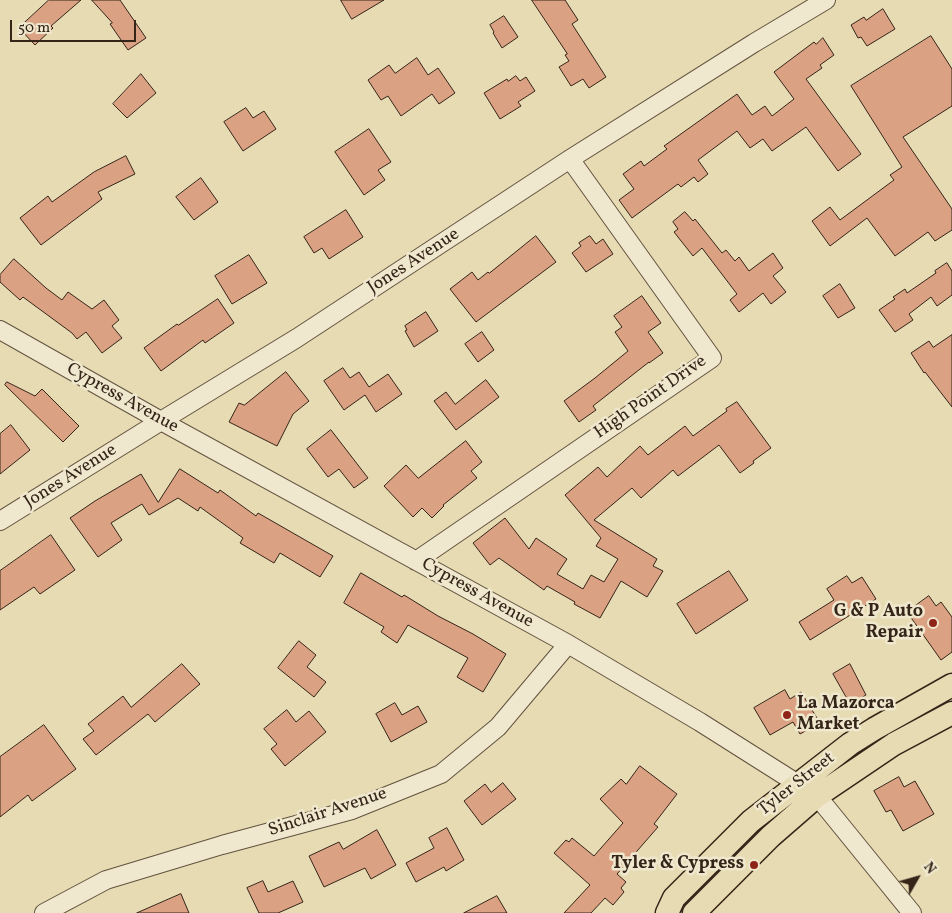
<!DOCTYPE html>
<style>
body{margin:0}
#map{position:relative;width:952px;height:913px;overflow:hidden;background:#e7dbb3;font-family:Vollkorn,serif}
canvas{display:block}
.north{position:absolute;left:892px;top:853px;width:50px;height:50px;-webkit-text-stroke:4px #efe8ce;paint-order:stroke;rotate:52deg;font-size:14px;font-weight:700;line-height:20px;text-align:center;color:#352418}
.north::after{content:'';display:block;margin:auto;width:18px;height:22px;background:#352418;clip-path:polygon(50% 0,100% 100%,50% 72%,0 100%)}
.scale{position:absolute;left:10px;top:20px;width:126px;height:22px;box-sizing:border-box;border:2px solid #352418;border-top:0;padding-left:6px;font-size:15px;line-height:18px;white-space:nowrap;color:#352418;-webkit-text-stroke:4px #efe8ce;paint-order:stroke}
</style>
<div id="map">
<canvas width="952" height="913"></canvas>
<div class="north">N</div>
<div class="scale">50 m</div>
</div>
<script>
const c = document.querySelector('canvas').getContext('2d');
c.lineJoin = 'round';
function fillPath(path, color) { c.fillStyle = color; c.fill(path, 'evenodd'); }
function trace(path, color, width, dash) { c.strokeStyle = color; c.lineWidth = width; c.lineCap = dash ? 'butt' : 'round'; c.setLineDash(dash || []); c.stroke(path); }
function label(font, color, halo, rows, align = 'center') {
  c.font = font + ' Vollkorn,serif'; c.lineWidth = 5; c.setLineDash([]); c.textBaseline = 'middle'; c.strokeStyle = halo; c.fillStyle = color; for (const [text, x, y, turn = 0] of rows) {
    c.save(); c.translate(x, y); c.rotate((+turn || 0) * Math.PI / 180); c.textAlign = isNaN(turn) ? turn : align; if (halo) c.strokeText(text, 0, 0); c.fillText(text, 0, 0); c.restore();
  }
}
const building = new Path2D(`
 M49,0H81L51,26L53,28L35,45L19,28Z
 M92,0H120L146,38L128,50L110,24L112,23Z
 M341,0H384L352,19Z
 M532,0H565L578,20L572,24L606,77L589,88L583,79L571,86L559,67L569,61L565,55L567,54Z
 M883,9L895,29L867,46L861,37L858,38L851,25L864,17L866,20Z
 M504,16L518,37L502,48L493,33L494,32L490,25Z
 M931,36L952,69V106L903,137L952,209V230L935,241L928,232L895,256L867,218L830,246L812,221L830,207L840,220L894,180L890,175L902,167L851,86Z
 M823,38L834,55L820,65L822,68L806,79L861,154L838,171L806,127L772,151L763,139L750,148L737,131L698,160L708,174L698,182L694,177L681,187L678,184L632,218L619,200L634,189L623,174L641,161L644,166L667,149L664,146L737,94L752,115L765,106L772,116L794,99L774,72L814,42L816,44Z
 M417,58L428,75L438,68L455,93L439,104L432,94L401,116L388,96L381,100L368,80L389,65L395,73Z
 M141,74L156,93L127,118L113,104Z
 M516,76L520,81L526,77L535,91L518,102L521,106L500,119L484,93L507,79L508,81Z
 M246,108L253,118L264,111L276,129L243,151L224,122Z
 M369,129L391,162L378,170L385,180L364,195L335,152Z
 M126,156L135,174L98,192L102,199L41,245L20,218L48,196L52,202L94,172Z
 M201,178L218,202L194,220L176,197Z
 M346,210L363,237L329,259L322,248L314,253L304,237Z
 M685,212L693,221L695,219L722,253L726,250L735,261L739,257L749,271L773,253L783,268L773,276L786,292L771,304L763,293L739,312L730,300L737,294L702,248L693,256L674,232L678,229L673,222Z
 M536,236L556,262L476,322L450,289L472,272L478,280L488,272L489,273Z
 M590,236L596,244L603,239L613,254L586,272L572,253L581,246L579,243Z
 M249,255L267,283L232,304L215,276Z
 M14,259L46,288L62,300L68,292L92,309L104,300L119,320L112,326L122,338L102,353L86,332L77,339L72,333L23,297L20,300L0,282V275Z
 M947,263L952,271V295L937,306L931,297L909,314L913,320L895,332L879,310L895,299L893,297L905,289L907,293L936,273L935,271Z
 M840,284L855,308L838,318L823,296Z
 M642,296L661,323L648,332L663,353L649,363V362L593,406L596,410L579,422L564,401L595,378L628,351L615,332L622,327L614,316Z
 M218,299L234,323L205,343L203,340L161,371L144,348L177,324L178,325Z
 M426,312L438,331L414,347L405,331L407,330L405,326Z
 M482,332L494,350L478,362L465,344Z
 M952,335V407L925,372L924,373L911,353L929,341L933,347Z
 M343,368L350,378L359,372L369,387L388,374L402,394L376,412L365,395L344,410L324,381Z
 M286,372L309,401L293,414L277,446L229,422L239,403L244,405Z
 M486,380L499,397L456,430L434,401L446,392L455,404Z
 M7,382L35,396L42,389L79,426L63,442L5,385Z
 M737,402L771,448L753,461L754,463L740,473L719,445L678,476L673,470L641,498L632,488L594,520L657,559L653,566L663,571L647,597L621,581L600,618L574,604L575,602L547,586L544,590L499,558L490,565L473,543L505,518L529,549L536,538L567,559L557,574L583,589L591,575L604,582L618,559L596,546L601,538L565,495L598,467L607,477L640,446L648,455L685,426L693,436L727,411L726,409Z
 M11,425L30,450L0,474V434Z
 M331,430L368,478L354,488L339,469L328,477L307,449Z
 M466,441L482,462L471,471L477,478L443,505L444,506L432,518L422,508L413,517L384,486L406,465L418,478Z
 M180,469L218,493L220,490L256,516L258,513L333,556L320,577L280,553L274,563L240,543L243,538L200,507L198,511L178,498L149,515L142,504L111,523L122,540L98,557L70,518L95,501L141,474L158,502Z
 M51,535L75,570L40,594L34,587L0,610V571Z
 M729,571L748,600L696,634L677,604Z
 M361,573L402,597L404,595L438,616L473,634L506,654L483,692L457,677L468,658L408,625L397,643L381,632L384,627L344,603Z
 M847,576L852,583L862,577L876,599L810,640L799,622L834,600L827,589Z
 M929,596L936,606L941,602L952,617V652L941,660L907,612Z
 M299,641L316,655L307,667L326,682L314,697L278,668Z
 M182,664L200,684L155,722L148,714L96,755L83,739L94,731L88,724L123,696L131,707Z
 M850,664L866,695L850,704L833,674Z
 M785,690L790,699L801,692L820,723L800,734L793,722L770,735L754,708Z
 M395,703L402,715L418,706L427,722L391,742L376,714Z
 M287,710L296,722L309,711L326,732L285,766L271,749L277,744L264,729Z
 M44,725L76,769L32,801L28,795L0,817V757Z
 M640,766L677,794L654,824L658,827L617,874L626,882L621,888L624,892L613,905L605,898L591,913H564L590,885L554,853L566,840L569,842L572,838L594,856L623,823L600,799L621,779L626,784Z
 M899,777L904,787L915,781L934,814L903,831L891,810L886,812L874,791Z
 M503,783L516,799L482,825L464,801L485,784L491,792Z
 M447,828L464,860L446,871L444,867L416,882L406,863L434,848L429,838Z
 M377,830L396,865L371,879L365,868L324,887L309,856L339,842L343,849Z
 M263,881L268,892L293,881L303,902L278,913H259L247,888Z
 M181,894L189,913H137Z
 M497,896L507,913H464Z`);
fillPath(building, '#dba183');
trace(building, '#352418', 1);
const minor = new Path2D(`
 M0,330L161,421L568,644L700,722L817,796L912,913
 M0,521L161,421L297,338L570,159L754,43L826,0
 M416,561L712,358L570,159
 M44,913L106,880L222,845L352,810L441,774L498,727L568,644`);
const major = new Path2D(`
 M667,913L674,898L751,821L850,744L874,729L952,685
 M694,913L771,836L817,796L894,744L952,713`);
trace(minor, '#62523f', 20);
trace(major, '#352418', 25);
trace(minor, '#efe8ce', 18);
trace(major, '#e7dbb3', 22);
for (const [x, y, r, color] of [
 [933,623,5,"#8f2418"],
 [787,715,5,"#8f2418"],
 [754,865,5,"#8f2418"]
]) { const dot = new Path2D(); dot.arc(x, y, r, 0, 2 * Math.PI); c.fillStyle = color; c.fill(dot); trace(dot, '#efe8ce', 2); }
label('18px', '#352418', '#efe8ce', [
 ["Jones Avenue",414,262,-33],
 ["High Point Drive",651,398,-35],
 ["Cypress Avenue",122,399,29],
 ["Jones Avenue",71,477,-32],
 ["Cypress Avenue",477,594,29],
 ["Tyler Street",797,785,-38],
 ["Sinclair Avenue",328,813,-18]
]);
label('bold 18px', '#352418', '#efe8ce', [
 ["G & P Auto",923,613],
 ["Repair",923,634],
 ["La Mazorca",797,705,"left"],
 ["Market",797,726,"left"],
 ["Tyler & Cypress",744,865]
], 'right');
</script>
